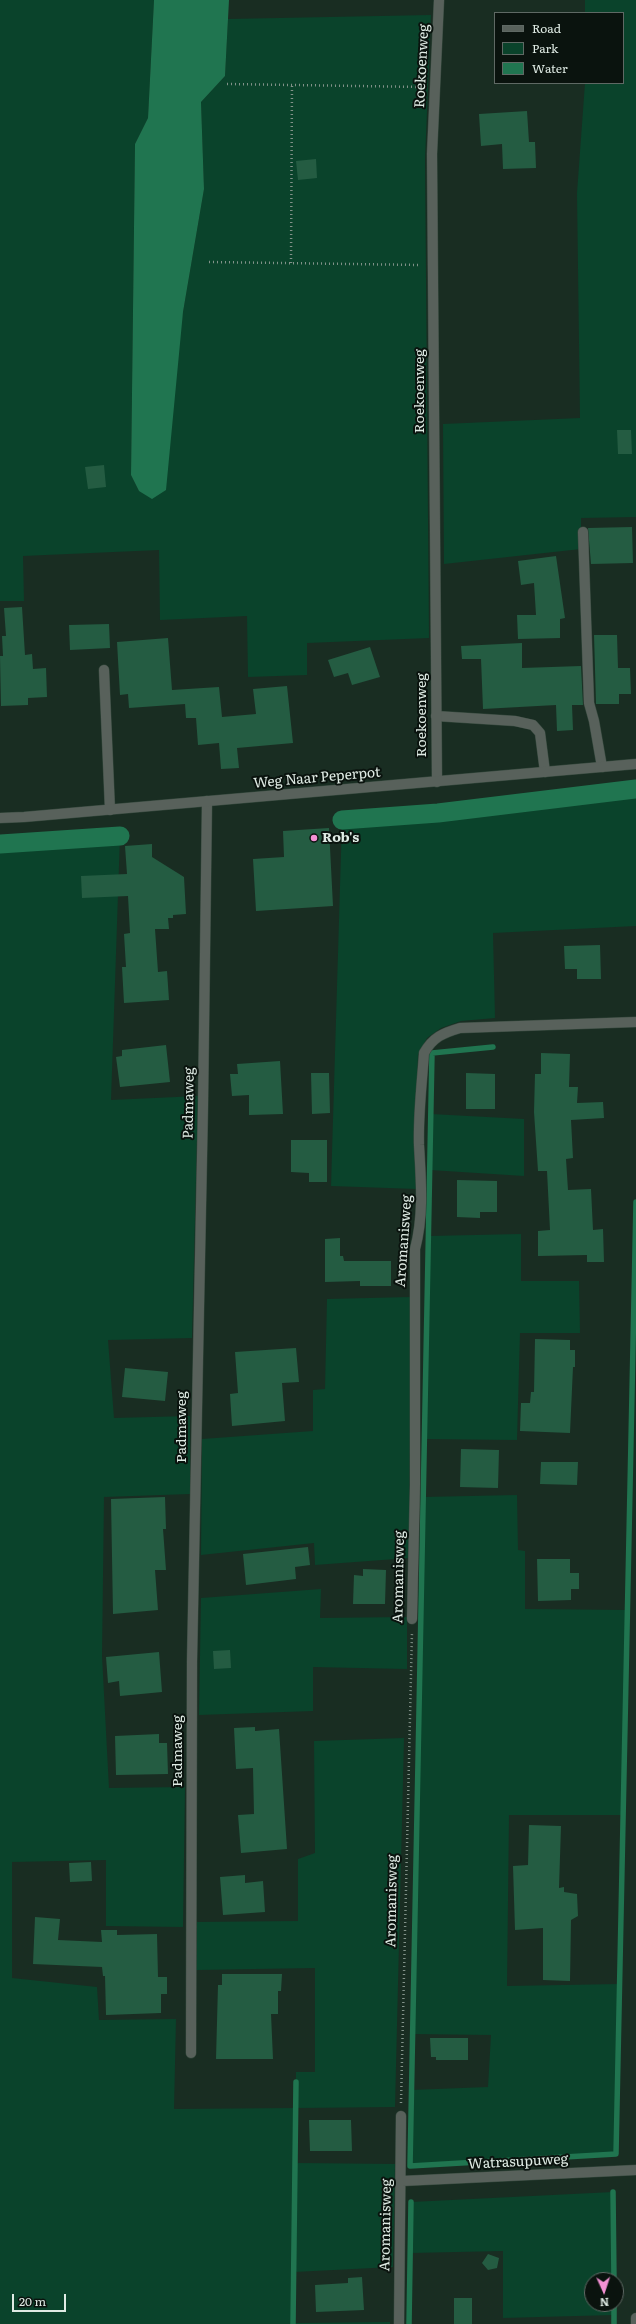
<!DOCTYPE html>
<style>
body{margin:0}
#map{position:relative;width:636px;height:2324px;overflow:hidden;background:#192d22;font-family:Literata,serif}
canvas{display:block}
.legend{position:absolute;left:494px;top:12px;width:130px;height:72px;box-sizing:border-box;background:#0a130e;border:1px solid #5f6964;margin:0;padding:5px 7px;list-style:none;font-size:12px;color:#dfebe4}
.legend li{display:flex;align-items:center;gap:8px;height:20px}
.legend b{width:20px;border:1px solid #5f6964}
.north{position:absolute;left:584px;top:2272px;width:40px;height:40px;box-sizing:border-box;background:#0a130e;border:1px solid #5f6964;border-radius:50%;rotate:177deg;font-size:11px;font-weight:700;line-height:16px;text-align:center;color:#dfebe4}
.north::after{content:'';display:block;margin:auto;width:14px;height:18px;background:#f491d4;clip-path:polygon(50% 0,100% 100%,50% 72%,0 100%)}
.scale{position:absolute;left:12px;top:2294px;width:54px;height:18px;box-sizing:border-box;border:2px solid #dfebe4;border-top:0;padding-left:5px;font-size:12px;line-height:14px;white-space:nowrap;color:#dfebe4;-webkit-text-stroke:3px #0a130e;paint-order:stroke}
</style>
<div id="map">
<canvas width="636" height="2324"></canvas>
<ul class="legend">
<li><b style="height:5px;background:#58615b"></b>Road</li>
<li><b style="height:11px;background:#0a432b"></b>Park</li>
<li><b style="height:11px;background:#207550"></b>Water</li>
</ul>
<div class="north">N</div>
<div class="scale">20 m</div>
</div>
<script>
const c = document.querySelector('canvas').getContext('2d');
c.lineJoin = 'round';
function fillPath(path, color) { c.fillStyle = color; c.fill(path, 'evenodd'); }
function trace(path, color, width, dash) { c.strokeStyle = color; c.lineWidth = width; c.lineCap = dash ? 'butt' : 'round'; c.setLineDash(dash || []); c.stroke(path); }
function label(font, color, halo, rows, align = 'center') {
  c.font = font + ' Literata,serif'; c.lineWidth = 4; c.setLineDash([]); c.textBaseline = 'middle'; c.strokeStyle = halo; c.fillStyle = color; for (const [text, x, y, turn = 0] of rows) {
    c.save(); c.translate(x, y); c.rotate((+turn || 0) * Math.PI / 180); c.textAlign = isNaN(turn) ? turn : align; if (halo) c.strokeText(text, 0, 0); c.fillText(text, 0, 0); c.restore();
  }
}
fillPath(new Path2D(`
 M0,0H154L148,118L135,144L131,475L139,491L183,312L204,189L201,102L225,76L228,19L431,15L425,159L429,638L307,643V675L248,677L247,616L160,620L159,550L23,556L24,601H0Z
 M585,0H636V517L581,518V549L444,564L443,424L580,418L577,193L585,83H623V13H585Z
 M636,789V926L493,933L495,1018L461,1021L441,1028L427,1038L418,1055L415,1146L417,1189L331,1186L342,820L438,813Z
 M120,836L111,1100L198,1096L192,1338L108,1340L114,1418L190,1416V1494L104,1497L102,1656L109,1788L185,1787L183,1927L106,1926V1860L12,1862V1978L97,1987L99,2020L176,2019L174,2109L296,2108V2072H315V1968L196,1970L197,1922L298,1921V1859L315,1853L314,1741L404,1738L395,2107L296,2108L295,2163L395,2164L393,2267L294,2272L293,2323L390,2322V2324H0V844Z
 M431,1114L524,1119V1176L430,1170Z
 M521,1234V1281H579L580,1333H520L517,1440L424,1439L429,1236Z
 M411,1297L409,1558L315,1565L314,1543L201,1555L202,1439L313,1431V1390L325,1389L327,1299Z
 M517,1495L518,1550L525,1551V1609L627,1610L623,1815H509L507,1986L619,1984L616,2154L410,2166L411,2090L488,2087L491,2035L412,2034L423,1497Z
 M321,1589L320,1618L407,1617V1669L313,1667V1711L199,1715L201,1598Z
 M613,2192L614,2280H592V2304H614V2315L503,2318V2251L410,2253L411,2202Z`), '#0a432b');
fillPath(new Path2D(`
 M154,0H229L225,76L201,102L204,189L183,312L166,490L152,499L139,491L131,475L135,144L148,118Z`), '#207550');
trace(new Path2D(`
 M493,1047L432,1053L410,2166L616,2154L636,1202
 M613,2192L614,2280
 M614,2304V2324
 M293,2324L296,2082
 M409,2324L411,2202`), '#207550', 5.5);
trace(new Path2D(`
 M342,820L438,813L636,789
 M0,844L120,836`), '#207550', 19);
fillPath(new Path2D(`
 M527,111L529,142H535L536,168L503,169L502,144L481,146L479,114Z
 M316,159L317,178L298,180L296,161Z
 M617,430H631L632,454H618Z
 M104,465L106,487L88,489L85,467Z
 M632,527L633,563L591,564L588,528Z
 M556,556L565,618L560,619V638L518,639L517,615H536L534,583L521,585L518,561Z
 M22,607L25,655L32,654L33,669L46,668L47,697L28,698V705L1,706L0,656H3L2,636H6L4,608Z
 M109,624L110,648L70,650L69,625Z
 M594,635H617L618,668H630L631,694H619V704H596Z
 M168,638L172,690L219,687L222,717L256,714L253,689L287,686L293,743L237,748L239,768L221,769L219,743L198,745L196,718H186L185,704L129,708L128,694L120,695L117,642Z
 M522,643V668L581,666L583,705H572L573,730L557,731L556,705L483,709L481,659H462L461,646Z
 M370,647L380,677L352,685L348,673L334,677L328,660Z
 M329,828L333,906L256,911L253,859L284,857L283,831Z
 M152,844V857L184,877L186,914L173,915V918H168L169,929H155L158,972L167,971L169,1000L124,1003L122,967H126L124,934L130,933L128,896L82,898L81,876L127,874L125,846Z
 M600,945L601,979H577V969H565L564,946Z
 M166,1045L170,1082L120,1087L116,1057L122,1056V1050Z
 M541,1053L570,1054L569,1087H578L577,1103L603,1102L604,1118L571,1120L573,1158L566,1159L568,1190L591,1189L593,1230L603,1229L604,1262H587V1255L538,1256V1231L550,1230L547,1171H538L534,1112L535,1074H541Z
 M280,1061L283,1114L249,1115V1095L232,1096L230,1074H238L237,1064Z
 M311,1073H329L330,1113L312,1114Z
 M466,1073L495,1074V1109H466Z
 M291,1140H327V1182H309V1173L291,1172Z
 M457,1180L497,1181V1212H480V1218L457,1217Z
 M340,1238V1256H343L344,1261H391V1286H360V1281L325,1282V1239Z
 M535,1339L570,1340V1350H575V1367H573L570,1433L520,1431L521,1403H530L531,1392H534Z
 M296,1348L299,1382L282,1383L285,1421L232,1426L230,1394L238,1393L235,1352Z
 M125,1368L168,1372L165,1401L122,1397Z
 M461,1449L499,1450L498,1488L460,1487Z
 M541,1462H578L577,1485L540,1484Z
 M165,1497L166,1529H163L166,1570H155L158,1610L113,1614L111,1499Z
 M308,1547L310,1565L295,1567L296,1579L246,1585L243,1554Z
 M537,1559H570V1573H579V1589H571V1600L538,1601Z
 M363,1569L386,1570L385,1604H353L354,1575L363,1576Z
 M230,1650L231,1668L214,1669L213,1651Z
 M159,1652L162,1692L120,1696L119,1681L108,1683L106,1657Z
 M255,1727V1731L279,1729L287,1849L241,1853L238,1815L254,1814L253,1768L236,1769L234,1728Z
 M159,1734V1743H167L168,1774L116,1775L115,1736Z
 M529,1825L561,1826L559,1888L564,1887V1892L577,1894L578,1916L571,1920L570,1981L543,1980V1928L515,1930L513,1866L528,1865Z
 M91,1862L92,1881L70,1882L69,1863Z
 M245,1875V1883L263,1881L265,1912L223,1915L220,1877Z
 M35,1917L60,1919L58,1940L102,1942L101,1930H117V1935L157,1934L158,1977H167V1994H161V2013L106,2015L105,1976H103L102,1967L33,1964Z
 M222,1974H282L281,1991H278V2014H271L273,2059H216L218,1985H222Z
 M430,2038H468V2060H436V2057H431Z
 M309,2120H351L352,2151H310Z
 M488,2254L499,2258L497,2268L488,2270L482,2263Z
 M362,2277L364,2310L316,2312L315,2285L348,2283V2278Z
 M454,2298H472V2324H454Z`), '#245c42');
const service = new Path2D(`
 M583,532L589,703L594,721L602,767
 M104,670L110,810
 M436,716L515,721L533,725L540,733L545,772`);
const minor = new Path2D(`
 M437,782L432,154L439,0
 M412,1619L415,1485V1249C424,1215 421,1181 419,1145C418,1115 422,1083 424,1053C433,1037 443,1033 460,1028L636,1022
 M191,2053L192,1661L203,1106L207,801
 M402,2181L636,2170
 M399,2324L401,2116
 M636,2324V2318`);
const tertiary = new Path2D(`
 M0,818L24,817L636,764`);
trace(service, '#35483d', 11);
trace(minor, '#35483d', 11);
trace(tertiary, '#35483d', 11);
trace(new Path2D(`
 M227,84L422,87
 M209,262L421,265
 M291,263L292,85
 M401,2103L412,1632`), '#829289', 2.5, [1, 3]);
trace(service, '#58615b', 10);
trace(minor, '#58615b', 10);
trace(tertiary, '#58615b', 10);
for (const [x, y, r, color] of [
 [314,838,4,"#f491d4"]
]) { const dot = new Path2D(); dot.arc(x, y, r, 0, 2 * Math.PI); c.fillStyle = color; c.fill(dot); trace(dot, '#0a130e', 1.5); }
label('14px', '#dfebe4', '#0a130e', [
 ["Roekoenweg",422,66,-87],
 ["Roekoenweg",420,391,-90],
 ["Roekoenweg",422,715,-90],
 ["Weg Naar Peperpot",317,778,-5],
 ["Padmaweg",189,1103,-89],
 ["Aromanisweg",404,1241,-86],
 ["Padmaweg",182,1427,-90],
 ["Aromanisweg",399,1577,-89],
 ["Padmaweg",178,1751,-90],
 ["Aromanisweg",392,1901,-89],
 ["Watrasupuweg",518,2162,-3],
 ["Aromanisweg",386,2225,-89]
]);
label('bold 14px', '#dfebe4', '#0a130e', [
 ["Rob's",322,838]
], 'left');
</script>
